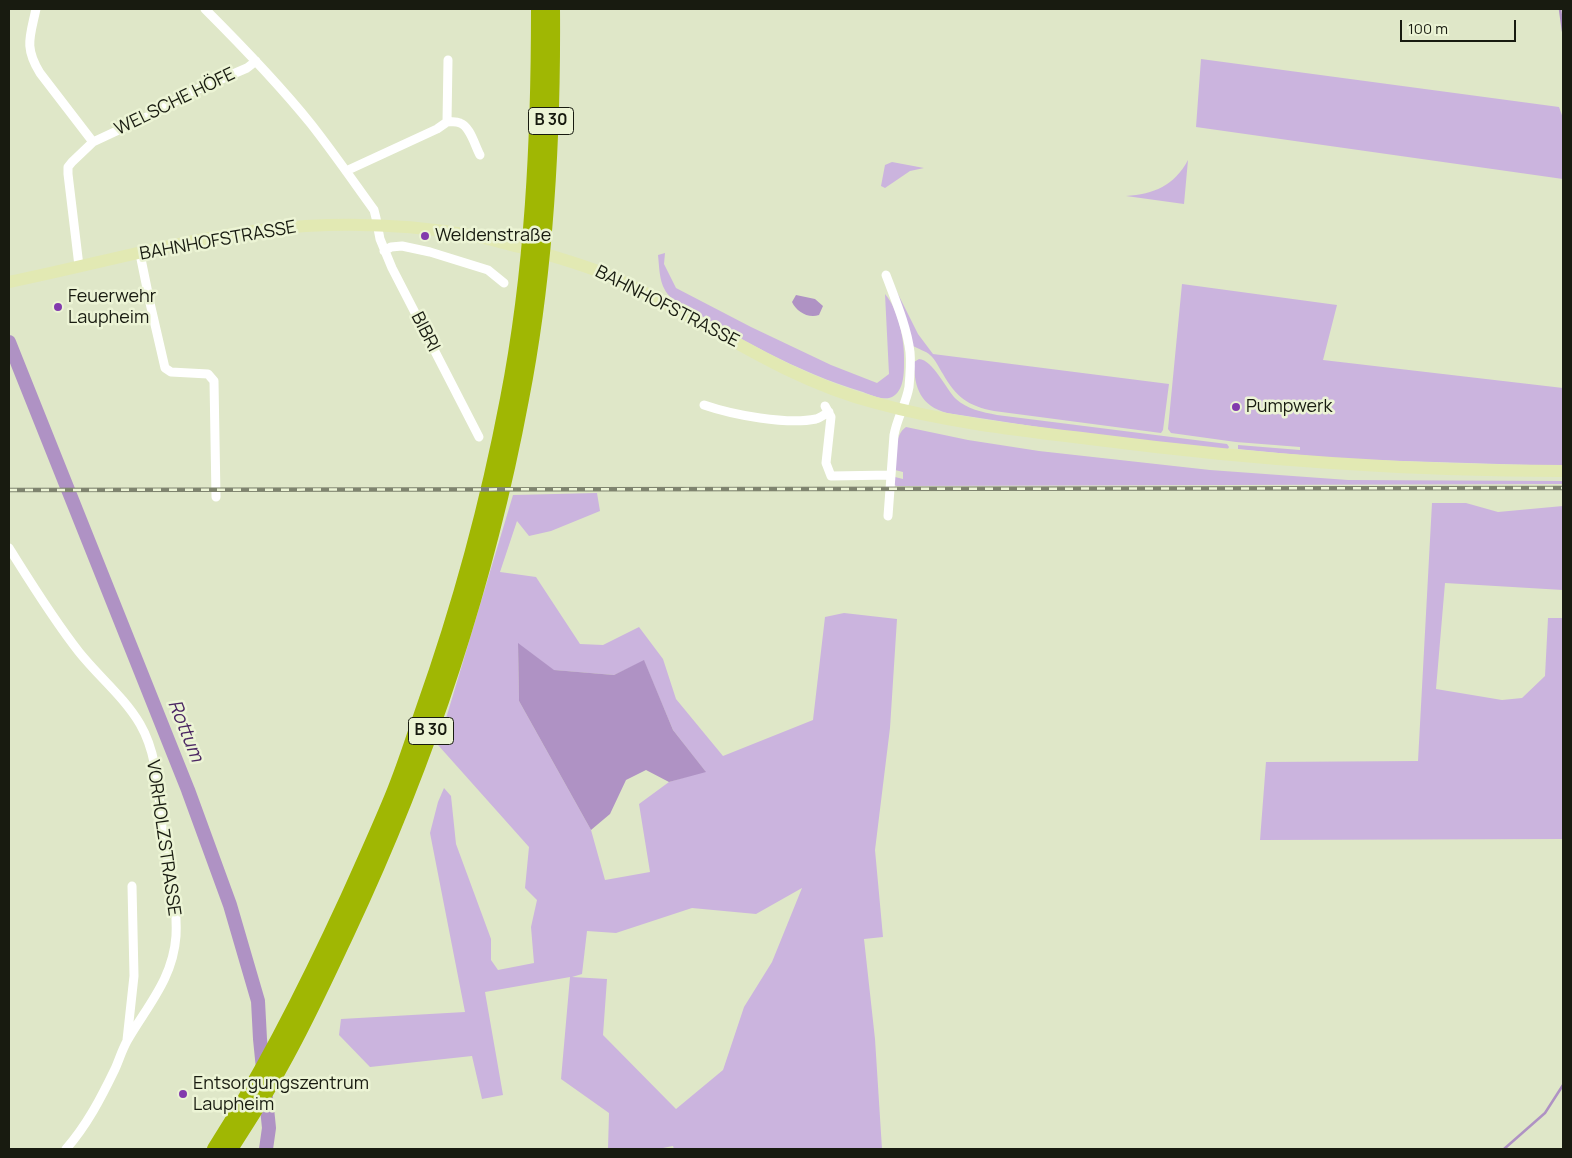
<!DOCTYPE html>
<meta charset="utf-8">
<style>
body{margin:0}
#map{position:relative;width:1572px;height:1158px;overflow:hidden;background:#dfe7c8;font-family:Manrope,sans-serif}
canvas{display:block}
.frame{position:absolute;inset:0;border:10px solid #181b10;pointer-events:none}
.scale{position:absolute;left:1400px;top:20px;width:116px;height:22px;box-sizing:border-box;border:2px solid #181b10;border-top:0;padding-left:6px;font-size:15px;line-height:18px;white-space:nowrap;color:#181b10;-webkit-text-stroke:4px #ecf4d5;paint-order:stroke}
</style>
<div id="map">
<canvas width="1572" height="1158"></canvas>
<div class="frame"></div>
<div class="scale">100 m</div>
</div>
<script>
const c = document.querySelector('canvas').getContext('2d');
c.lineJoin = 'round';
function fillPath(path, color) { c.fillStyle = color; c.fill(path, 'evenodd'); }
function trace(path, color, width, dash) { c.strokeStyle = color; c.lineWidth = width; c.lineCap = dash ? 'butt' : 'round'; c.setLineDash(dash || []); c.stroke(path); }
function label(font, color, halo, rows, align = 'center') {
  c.font = font + ' Manrope,sans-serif'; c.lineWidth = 5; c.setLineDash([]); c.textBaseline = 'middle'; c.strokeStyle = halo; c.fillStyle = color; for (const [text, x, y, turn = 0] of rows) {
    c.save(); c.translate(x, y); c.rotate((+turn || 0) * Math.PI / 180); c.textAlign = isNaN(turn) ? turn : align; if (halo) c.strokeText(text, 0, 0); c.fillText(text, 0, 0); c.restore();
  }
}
fillPath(new Path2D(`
 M1201,59L1559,107L1563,118V179L1196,127Z
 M1188,160L1184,204L1126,196C1154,194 1174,186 1188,160Z
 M892,162L924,168L910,171L885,188L881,186L885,165Z
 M665,253L664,264L676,288L751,327L831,365L877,383L889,374L885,294C899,310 905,342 904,363C904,373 904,391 892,397C884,401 871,395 863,392C796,372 735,336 675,301C659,289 660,274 658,255Z
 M892,282L918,334L933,354L1169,384L1163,430L1161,433L994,411C968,406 956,397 943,374C939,368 936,360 930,355C926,351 918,349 913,346Z
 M1182,284L1337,305L1323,360L1563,388V466L1340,459L1238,449V445L1300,450V447L1236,442L1171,433L1168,429Z
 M919,359C933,360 946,389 956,399C967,409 982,412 997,415L1227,444L1229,447L1227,451L1090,435L947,413C921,406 914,388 914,362Z
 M906,427L968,440L1039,451L1210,470L1348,480L1563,481V484L896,486L894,484L895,477L903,479V472L895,470C896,456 894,435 906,427Z
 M597,493L600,511L551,531L529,536L517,521L500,572L536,577L580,644L603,645L639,627L663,659L676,699L723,756L813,720L825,617L844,613L897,619L890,728L875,850L883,937L864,939L875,1039L882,1149H674L673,1146L658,1149H608L609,1113L561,1079L570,977L485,992L503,1095L482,1099L472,1056L370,1067L339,1035L341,1019L465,1012L430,833L438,802L444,788L451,796L456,844L491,939V960L498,970L534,963L531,927L537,900L525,888L529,847L438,745L513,495ZM518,644L553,670L614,675L644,661L673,730L705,771L669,782L639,804L650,872L605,880L591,830L519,701ZM802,888L772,962L744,1007L723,1070L676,1109L603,1035L607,979L572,977L582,974L587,931L616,933L692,908L756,914Z
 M1432,503H1466L1498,512L1563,506V590L1445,583L1436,689L1502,700L1522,698L1545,676L1548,618H1563V839L1260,840L1266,762L1418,761Z`), '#cbb4de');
fillPath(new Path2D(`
 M796,295L815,299L823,306L819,315C808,319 796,311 792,302Z
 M518,643L554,670L614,675L644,660L673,730L706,772L669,782L646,770L626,780L610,814L591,830L519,701Z`), '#af92c4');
trace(new Path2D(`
 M1560,9L1563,31
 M1504,1149L1545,1113L1563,1085`), '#af92c4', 2.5);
trace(new Path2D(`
 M9,342L188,790L230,905L258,1001L260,1039L269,1128L266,1149`), '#af92c4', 14);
trace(new Path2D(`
 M36,9C30,37 24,47 40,73L93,142
 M205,9C242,46 278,83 311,124C333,152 353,181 374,210L376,218L380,239L392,268L479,437
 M447,122C451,122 456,121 460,123C470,126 475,146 480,155
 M346,171L437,129L447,122L448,60
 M384,251L391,247L402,246L430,252L488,270L504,283
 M140,254L150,303L165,368L171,372L208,374L214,381L216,497
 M79,266L68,174V167L72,162L93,142L153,114L189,93L247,68L256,61
 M886,275C895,299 907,327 910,352C911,363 910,376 909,387C906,404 897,418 894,435L888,516
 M704,405C733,415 787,425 816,419C820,418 825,414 829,412
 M825,406L831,417L826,463L831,476L891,475
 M9,548C31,583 53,619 79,652C99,677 124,697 140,724C158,755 158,792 162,827C166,863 178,899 176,936C173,979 147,1006 127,1041C122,1050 119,1060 115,1069C101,1098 87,1125 66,1149
 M127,1040L134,976L132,886`), '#fff', 9);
trace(new Path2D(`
 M9,282C93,265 176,241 261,230C330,222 401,223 469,235C488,238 506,244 524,248C553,256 581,264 608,275C670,302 726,340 786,369C815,383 845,395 876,403C948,423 1024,431 1098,440C1253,460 1408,471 1563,471`), '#e2e9b3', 12);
trace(new Path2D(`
 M215,1149C266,1069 308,985 348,898C362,867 376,836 389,805C403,773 413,740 424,708C460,607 488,504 508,399C533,270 539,140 539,9
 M230,1149C247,1122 265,1095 280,1067C305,1023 326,977 347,932C428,760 486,586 521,399C546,271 553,139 552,9`), '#a0b703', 16);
const rail = new Path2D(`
 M9,490L1563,488`);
trace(rail, '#7f846f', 4.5);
trace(rail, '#ecf4d5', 2.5, [8]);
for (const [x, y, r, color] of [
 [425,236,5,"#823aad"],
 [58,307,5,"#823aad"],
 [1236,407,5,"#823aad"],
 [183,1094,5,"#823aad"]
]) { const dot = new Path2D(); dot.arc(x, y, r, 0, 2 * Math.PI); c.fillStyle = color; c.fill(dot); trace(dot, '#ecf4d5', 2); }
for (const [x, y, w] of [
 [551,121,45],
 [431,731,45]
]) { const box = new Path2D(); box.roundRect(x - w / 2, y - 13.5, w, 27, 4); c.fillStyle = '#ecf4d5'; c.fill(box); trace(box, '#181b10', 1); }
label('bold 16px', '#181b10', null, [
 ["B 30",551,121],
 ["B 30",431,731]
]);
label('18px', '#181b10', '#ecf4d5', [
 ["WELSCHE HÖFE",175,102,-26],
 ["BAHNHOFSTRASSE",218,241,-10],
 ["BAHNHOFSTRASSE",667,307,27],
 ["BIBRI",425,332,63],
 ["VORHOLZSTRASSE",163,838,82]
]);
label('18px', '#181b10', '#ecf4d5', [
 ["Weldenstraße",435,236],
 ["Feuerwehr",68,297],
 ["Laupheim",68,318],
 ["Pumpwerk",1246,407],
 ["Entsorgungszentrum",193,1084],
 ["Laupheim",193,1105]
], 'left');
label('italic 19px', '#4b2663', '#ecf4d5', [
 ["Rottum",185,731,68]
]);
</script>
